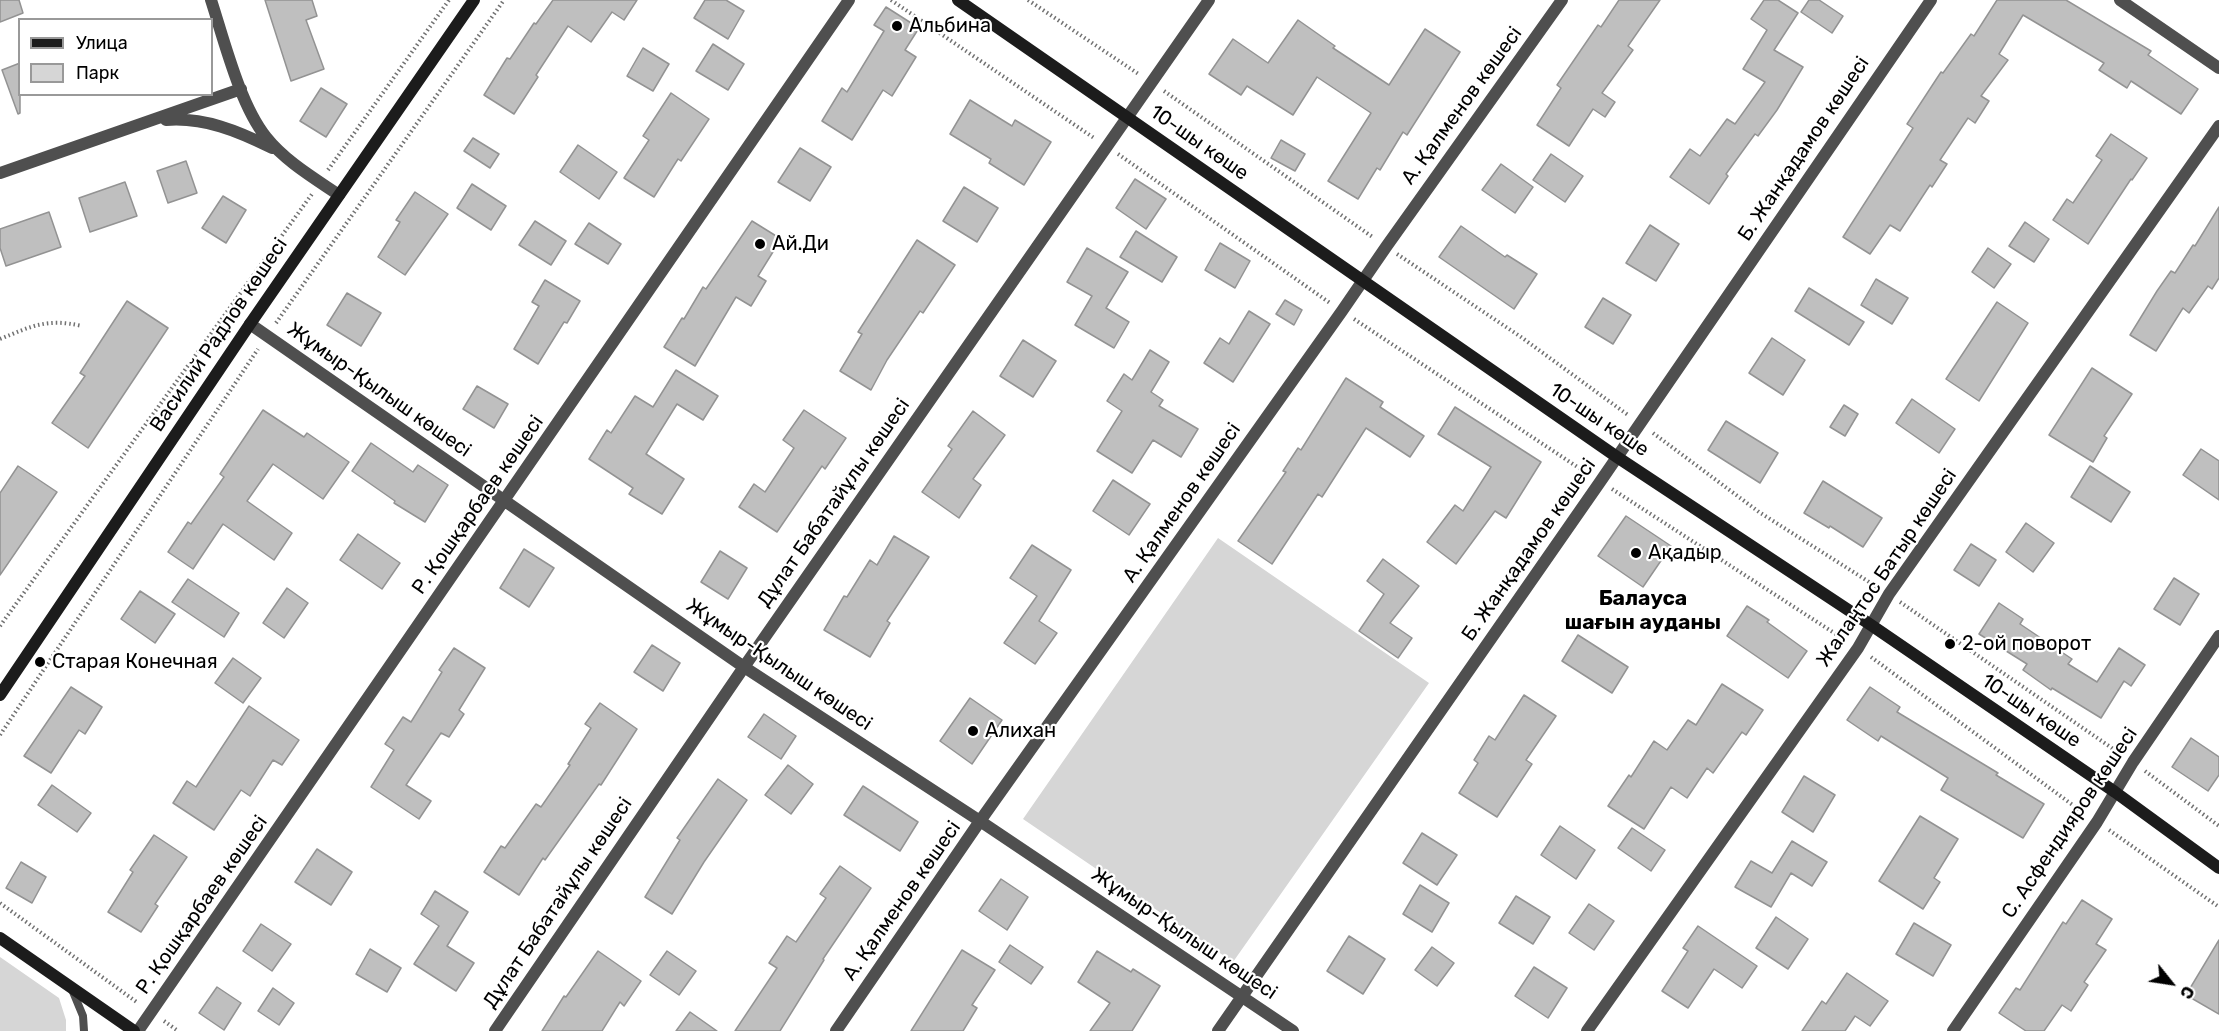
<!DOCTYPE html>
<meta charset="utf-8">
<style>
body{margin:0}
#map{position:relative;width:2219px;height:1031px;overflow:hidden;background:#fff;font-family:Rubik,sans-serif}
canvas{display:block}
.legend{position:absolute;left:18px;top:18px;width:195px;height:78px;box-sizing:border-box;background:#fff;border:2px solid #999;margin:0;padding:8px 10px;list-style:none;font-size:18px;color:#000}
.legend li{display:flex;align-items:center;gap:12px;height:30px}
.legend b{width:30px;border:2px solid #999}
.north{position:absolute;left:2141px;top:953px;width:60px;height:60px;-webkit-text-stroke:4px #fff;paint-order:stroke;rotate:120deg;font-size:16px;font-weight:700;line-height:24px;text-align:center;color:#000}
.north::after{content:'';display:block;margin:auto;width:21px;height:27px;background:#000;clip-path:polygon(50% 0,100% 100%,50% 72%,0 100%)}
</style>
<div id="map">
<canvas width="2219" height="1031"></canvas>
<ul class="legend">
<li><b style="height:8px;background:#1c1c1c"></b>Улица</li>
<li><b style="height:16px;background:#d6d6d6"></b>Парк</li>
</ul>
<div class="north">С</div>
</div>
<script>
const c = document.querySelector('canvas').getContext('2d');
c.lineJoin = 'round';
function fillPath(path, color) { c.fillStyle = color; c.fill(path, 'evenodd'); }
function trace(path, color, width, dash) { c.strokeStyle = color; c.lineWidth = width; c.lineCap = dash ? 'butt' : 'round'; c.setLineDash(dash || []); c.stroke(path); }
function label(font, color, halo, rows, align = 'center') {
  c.font = font + ' Rubik,sans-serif'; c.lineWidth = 4.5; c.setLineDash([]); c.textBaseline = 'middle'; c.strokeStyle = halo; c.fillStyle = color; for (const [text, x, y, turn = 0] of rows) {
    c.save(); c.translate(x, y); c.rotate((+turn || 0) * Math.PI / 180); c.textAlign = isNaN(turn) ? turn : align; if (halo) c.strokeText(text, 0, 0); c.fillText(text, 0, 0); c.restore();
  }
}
fillPath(new Path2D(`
 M1218,538L1429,683L1233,962L1023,819Z
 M0,957L59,998L66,1020V1031H0Z`), '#d6d6d6');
const building = new Path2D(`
 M0,0H19L23,13L0,22Z
 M265,0H312L317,16L306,20L324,69L291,81Z
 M553,0H637L624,20L612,12L591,42L568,26L536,75L538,77L514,114L484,95L507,58L510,59L534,23L536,24Z
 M705,0H726L744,11L728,39L694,18Z
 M1619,0H1660L1628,46L1633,50L1602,93L1615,102L1605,117L1593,109L1569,146L1537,125L1561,88L1557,85L1598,25L1601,27Z
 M1764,0H1778L1798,13L1774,50L1803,67L1777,110L1758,136L1755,134L1726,174L1728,176L1709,204L1670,177L1690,149L1700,156L1727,119L1735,124L1765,82L1743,69L1767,30L1751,19Z
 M1809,0H1819L1843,16L1832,33L1801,12Z
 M1997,0H2066L2151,51L2148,55L2198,89L2181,114L2131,81L2127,88L2099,70L2104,63L2023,15L1999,54L2008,60L1981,96L1989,101L1975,123L1968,118L1940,160L1947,164L1932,187L1930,185L1900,231L1890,225L1870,254L1843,237L1913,128L1907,124L1941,72L1943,73L1971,34L1974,36Z
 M886,7L919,28L905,50L916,57L892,96L883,90L852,140L822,121L842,88L847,92L884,31L874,25Z
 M1298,20L1335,46L1333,48L1389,85L1425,29L1460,52L1407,135L1403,132L1380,170L1377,168L1358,199L1328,181L1371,113L1317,77L1293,115L1247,86L1241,95L1209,74L1233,39L1268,63Z
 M713,44L744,64L728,90L696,71Z
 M643,48L669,64L653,91L627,76Z
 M20,63V113L18,114L2,70Z
 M321,88L347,104L326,137L300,121Z
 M671,93L709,119L681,161L678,159L654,197L624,178L649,140L643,136Z
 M970,100L1012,126L1015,120L1051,142L1024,185L989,163L991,159L950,134Z
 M2111,134L2147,158L2132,180L2131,179L2088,244L2053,220L2067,199L2073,203L2102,160L2096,156Z
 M473,138L499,154L490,168L464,151Z
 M1281,140L1305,154L1295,171L1271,158Z
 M578,145L617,172L599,199L560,172Z
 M800,148L831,167L810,201L778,182Z
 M1551,154L1583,176L1565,202L1533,180Z
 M186,161L197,193L168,203L157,171Z
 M1501,164L1533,187L1515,213L1482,190Z
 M1135,179L1166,199L1146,229L1116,208Z
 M125,182L137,216L90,232L79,198Z
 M472,184L506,206L491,230L457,208Z
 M964,187L998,208L977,242L943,221Z
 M415,192L448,214L405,275L378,257L400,222L396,220Z
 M223,196L246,210L226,243L202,228Z
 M2219,207V278L2212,289L2208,286L2189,313L2183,308L2156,351L2130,335L2157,291L2171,271L2175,273L2193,245L2195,246Z
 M49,212L61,247L6,266L0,248V229Z
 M535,221L566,241L551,265L519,245Z
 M752,221L781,239L758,276L766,281L751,306L736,297L695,366L664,347L682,318L684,319L703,287L706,289Z
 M2025,222L2049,239L2034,262L2009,246Z
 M589,223L621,244L608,264L575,244Z
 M1650,225L1679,244L1656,281L1626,263Z
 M1461,226L1505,257L1507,255L1537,274L1514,309L1439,257Z
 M1136,231L1177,257L1162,282L1120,257Z
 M917,240L955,265L923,313L920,311L887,360L871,390L840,371L862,334L858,332Z
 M1220,243L1250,261L1235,288L1205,270Z
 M1087,248L1128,272L1106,308L1129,322L1114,348L1075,325L1092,296L1067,282Z
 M1988,248L2011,264L1994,288L1972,272Z
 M1876,279L1908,298L1892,324L1861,305Z
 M545,280L580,301L567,323L564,322L538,364L514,349L539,306L532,302Z
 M1809,288L1864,322L1849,345L1795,311Z
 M347,293L381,313L361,346L327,325Z
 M1603,298L1631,315L1613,344L1585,327Z
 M1285,300L1302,310L1294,325L1276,314Z
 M127,301L168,328L88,448L52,423L85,376L80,373Z
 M1997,302L2028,323L1979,401L1946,379Z
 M1249,311L1270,324L1233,382L1204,363L1220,338L1229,344Z
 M1772,338L1805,360L1783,395L1749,373Z
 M1023,340L1056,361L1033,397L1000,376Z
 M1150,350L1169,362L1151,392L1163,400L1159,406L1198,429L1181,457L1153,440L1132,473L1097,451L1122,411L1107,401L1124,374L1132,380Z
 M2092,368L2132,394L2104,436L2107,438L2093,462L2049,435Z
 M676,370L718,396L703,420L677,404L646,454L684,479L662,514L629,494L633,488L589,459L607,430L611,433L635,396L653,407Z
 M1346,378L1383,402L1380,407L1424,436L1410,457L1366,428L1322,497L1318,494L1272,564L1238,541L1286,472L1283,471L1298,448L1301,450Z
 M477,386L508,404L494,428L463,409Z
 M1912,399L1955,429L1939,453L1896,423Z
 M1844,405L1858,414L1845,436L1830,427Z
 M1455,407L1541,462L1506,518L1495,511L1456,564L1427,542L1455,505L1463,511L1491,467L1438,434Z
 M263,410L304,437L307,433L349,462L323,499L273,464L247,501L292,533L274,560L223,524L193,569L168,552L188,522L191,524L224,477L220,474Z
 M804,410L846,438L825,469L822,466L777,532L739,507L754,484L765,492L794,448L783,440Z
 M973,411L1005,435L973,479L981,485L959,518L922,492L952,449L948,446Z
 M1726,421L1778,453L1760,483L1708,450Z
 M371,443L413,472L418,465L448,485L425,522L394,503L395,501L352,471Z
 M2201,449L2219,461V500L2183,475Z
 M18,466L57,492L0,575V493Z
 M2090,466L2130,492L2111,522L2071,497Z
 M1113,480L1150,504L1129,535L1093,511Z
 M1823,481L1882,518L1863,547L1830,526L1829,528L1804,513Z
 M1626,516L1671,546L1643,587L1598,556Z
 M2026,523L2054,543L2033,572L2006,552Z
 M358,534L400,563L382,589L340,560Z
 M894,536L929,557L887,621L890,623L870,657L824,630L844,596L847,597L870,560L877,565Z
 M1971,544L1996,560L1979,586L1954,570Z
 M1032,545L1071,570L1039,621L1057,633L1035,664L1004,643L1037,596L1010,578Z
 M524,549L554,568L529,607L500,588Z
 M720,551L747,568L728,599L701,582Z
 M1383,559L1419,586L1390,623L1412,638L1398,658L1359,631L1384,594L1367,581Z
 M2174,578L2199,594L2180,625L2154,609Z
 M188,579L239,613L224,637L172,602Z
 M287,588L308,603L284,638L263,623Z
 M140,591L175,614L155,643L121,619Z
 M1999,603L2023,619L2020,624L2072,659L2068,664L2097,682L2119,648L2145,665L2131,686L2124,681L2101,718L2052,688L2051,690L2023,670L2027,664L1979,634Z
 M1747,606L1769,620L1767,622L1807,651L1788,678L1727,636Z
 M1578,635L1628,667L1612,693L1562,661Z
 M652,645L680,663L663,691L634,672Z
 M454,648L485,668L459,710L464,714L449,737L441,733L406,785L431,801L419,819L371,787L394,750L385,744L403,717L411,722L442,672L439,670Z
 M233,658L261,678L243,703L215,683Z
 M1722,684L1763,710L1746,735L1742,732L1713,773L1707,768L1687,798L1671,787L1644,829L1608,806L1629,775L1631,777L1654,741L1667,750L1688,720L1696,725Z
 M71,687L102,707L85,734L79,730L51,773L24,756Z
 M1870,687L1900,707L1897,712L1998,773L1996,775L2044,804L2023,838L1941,790L1948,778L1881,736L1878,741L1847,720Z
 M1524,695L1556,716L1526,760L1532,764L1497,817L1459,793L1478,763L1474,760L1489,736L1495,740Z
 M970,698L1002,720L972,764L940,741Z
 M600,703L637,729L601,785L599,784L545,860L543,858L519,895L484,872L501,846L505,848L536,804L541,807L570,765L568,764L591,728L585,724Z
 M249,706L299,740L282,765L273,760L250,796L241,790L214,830L173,803L187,781L196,787Z
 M764,714L796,736L781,759L748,737Z
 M2191,738L2219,757V775L2208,791L2172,767Z
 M788,765L813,784L791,814L765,795Z
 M1804,776L1835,795L1813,832L1782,812Z
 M718,779L747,800L704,862L672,914L645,897L680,840L677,838Z
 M52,785L91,813L77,832L38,805Z
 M863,786L918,822L900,851L844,815Z
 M1920,816L1958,839L1934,878L1940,882L1923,909L1879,881Z
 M1560,826L1595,850L1576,879L1541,855Z
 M1632,828L1665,850L1651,871L1618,848Z
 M1422,833L1457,855L1437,885L1403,863Z
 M154,835L187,857L155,904L158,906L141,932L108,912L133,872L130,870Z
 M1792,841L1827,862L1812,886L1791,873L1771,907L1735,887L1751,861L1772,873Z
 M317,849L352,872L331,905L295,882Z
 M21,862L46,877L32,903L6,888Z
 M840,866L871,888L823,959L824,960L780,1031H735L777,968L769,963L787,936L796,942L826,898L820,894Z
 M1001,879L1028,897L1007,930L979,911Z
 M1420,885L1449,903L1432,932L1403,914Z
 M435,891L468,912L447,946L474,963L456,991L414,964L439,926L421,914Z
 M1516,896L1550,917L1533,944L1499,923Z
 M2082,900L2112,919L2096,944L2106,950L2084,982L2088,985L2071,1011L2062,1005L2044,1031H2026L1999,1013L2016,988L2020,990L2063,922L2066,924Z
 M1589,904L1614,921L1594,950L1569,933Z
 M1776,917L1808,939L1788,969L1756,948Z
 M1914,923L1951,945L1933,976L1896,954Z
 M261,924L291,944L272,971L243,951Z
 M1698,926L1757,966L1742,988L1714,969L1688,1008L1662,991L1688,951L1683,948Z
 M1349,936L1385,959L1363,994L1327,971Z
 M2219,940V1014L2186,995Z
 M1010,945L1043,967L1031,984L999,962Z
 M1432,947L1454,963L1437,986L1415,970Z
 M370,949L401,968L387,992L356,974Z
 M962,950L995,970L972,1005L977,1008L963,1031H911Z
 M598,951L641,981L624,1006L620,1002L602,1031H542L564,996L566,997Z
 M667,951L696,971L679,995L650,975Z
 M1097,951L1131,972L1133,969L1160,986L1132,1031H1090L1110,1003L1078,982Z
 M1534,967L1567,988L1548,1018L1515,996Z
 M1847,973L1888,1001L1870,1026L1855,1016L1845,1031H1802L1822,1001L1826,1004Z
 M217,987L241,1003L224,1030L199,1013Z
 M273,988L294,1003L279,1025L258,1011Z
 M690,1012L717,1031H676Z`);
fillPath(building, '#bfbfbf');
trace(building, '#939393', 1.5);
trace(new Path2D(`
 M891,0L1094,138
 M1028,0L1140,75
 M1164,91L1374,238
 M1118,154L1330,303
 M328,170L449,0
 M1397,254L1521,337L1628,415
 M1354,319L1588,474
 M276,323L504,0
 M0,339C32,326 47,318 82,326
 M1653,433L1759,512L1877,587
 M1612,489L1845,640
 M1900,602L2122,755
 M0,626L312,194
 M1871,657L2085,814
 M0,735L258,349
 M2145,771L2219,826
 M2109,830L2219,907
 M0,903L138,1003
 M164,1021L178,1031`), '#717171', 4, [1.5, 3]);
trace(new Path2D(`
 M71,987L83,1016L84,1031`), '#4f4f4f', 8);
trace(new Path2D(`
 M211,0C224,40 240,105 266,137C285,161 314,178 339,195
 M2120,0L2219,68
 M166,120C204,117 238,131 272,148
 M0,173L241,89
 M250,324L744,667L980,821L1293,1031
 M138,1031L849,0
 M495,1031L744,667L1209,0
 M836,1031L980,821L1342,311L1386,247L1562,0
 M1218,1031L1600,482L1931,0
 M1587,1031L1858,648L1889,594L2219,126
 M1953,1031L2097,822L2133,762L2219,636`), '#4f4f4f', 12);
trace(new Path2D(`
 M958,0L1617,457L1871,625L2115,792L2219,868
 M0,695L250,324L474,0
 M0,938L134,1031`), '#1c1c1c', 12);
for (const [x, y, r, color] of [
 [897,26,6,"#000"],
 [760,244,6,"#000"],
 [1636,553,6,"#000"],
 [1950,644,6,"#000"],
 [40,662,6,"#000"],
 [973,731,6,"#000"]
]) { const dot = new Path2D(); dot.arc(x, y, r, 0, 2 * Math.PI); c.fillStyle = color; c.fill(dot); trace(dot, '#fff', 2); }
label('20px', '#000', '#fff', [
 ["Альбина",909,26],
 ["Ай.Ди",772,244],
 ["Ақадыр",1648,553],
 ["2-ой поворот",1962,644],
 ["Старая Конечная",52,662],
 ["Алихан",985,731]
], 'left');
label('20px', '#000', '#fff', [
 ["А. Қалменов көшесі",1462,106,-54],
 ["10-шы көше",1199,143,35],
 ["Б. Жанқадамов көшесі",1804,149,-56],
 ["Василий Радлов көшесі",219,335,-56],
 ["Жұмыр-Қылыш көшесі",379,390,35],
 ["10-шы көше",1599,420,34],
 ["Дұлат Бабатайұлы көшесі",834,503,-55],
 ["А. Қалменов көшесі",1182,503,-55],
 ["Р. Қошқарбаев көшесі",478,505,-55],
 ["Б. Жанқадамов көшесі",1529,550,-55],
 ["Жалаңтос Батыр көшесі",1887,568,-56],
 ["Жұмыр-Қылыш көшесі",779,665,34],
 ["10-шы көше",2031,711,34],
 ["С. Асфендияров көшесі",2070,823,-56],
 ["А. Қалменов көшесі",902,901,-55],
 ["Дұлат Бабатайұлы көшесі",558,903,-56],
 ["Р. Қошқарбаев көшесі",202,905,-55],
 ["Жұмыр-Қылыш көшесі",1184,934,34]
]);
label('bold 21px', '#000', '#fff', [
 ["Балауса",1643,599],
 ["шағын ауданы",1643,623]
]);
</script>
